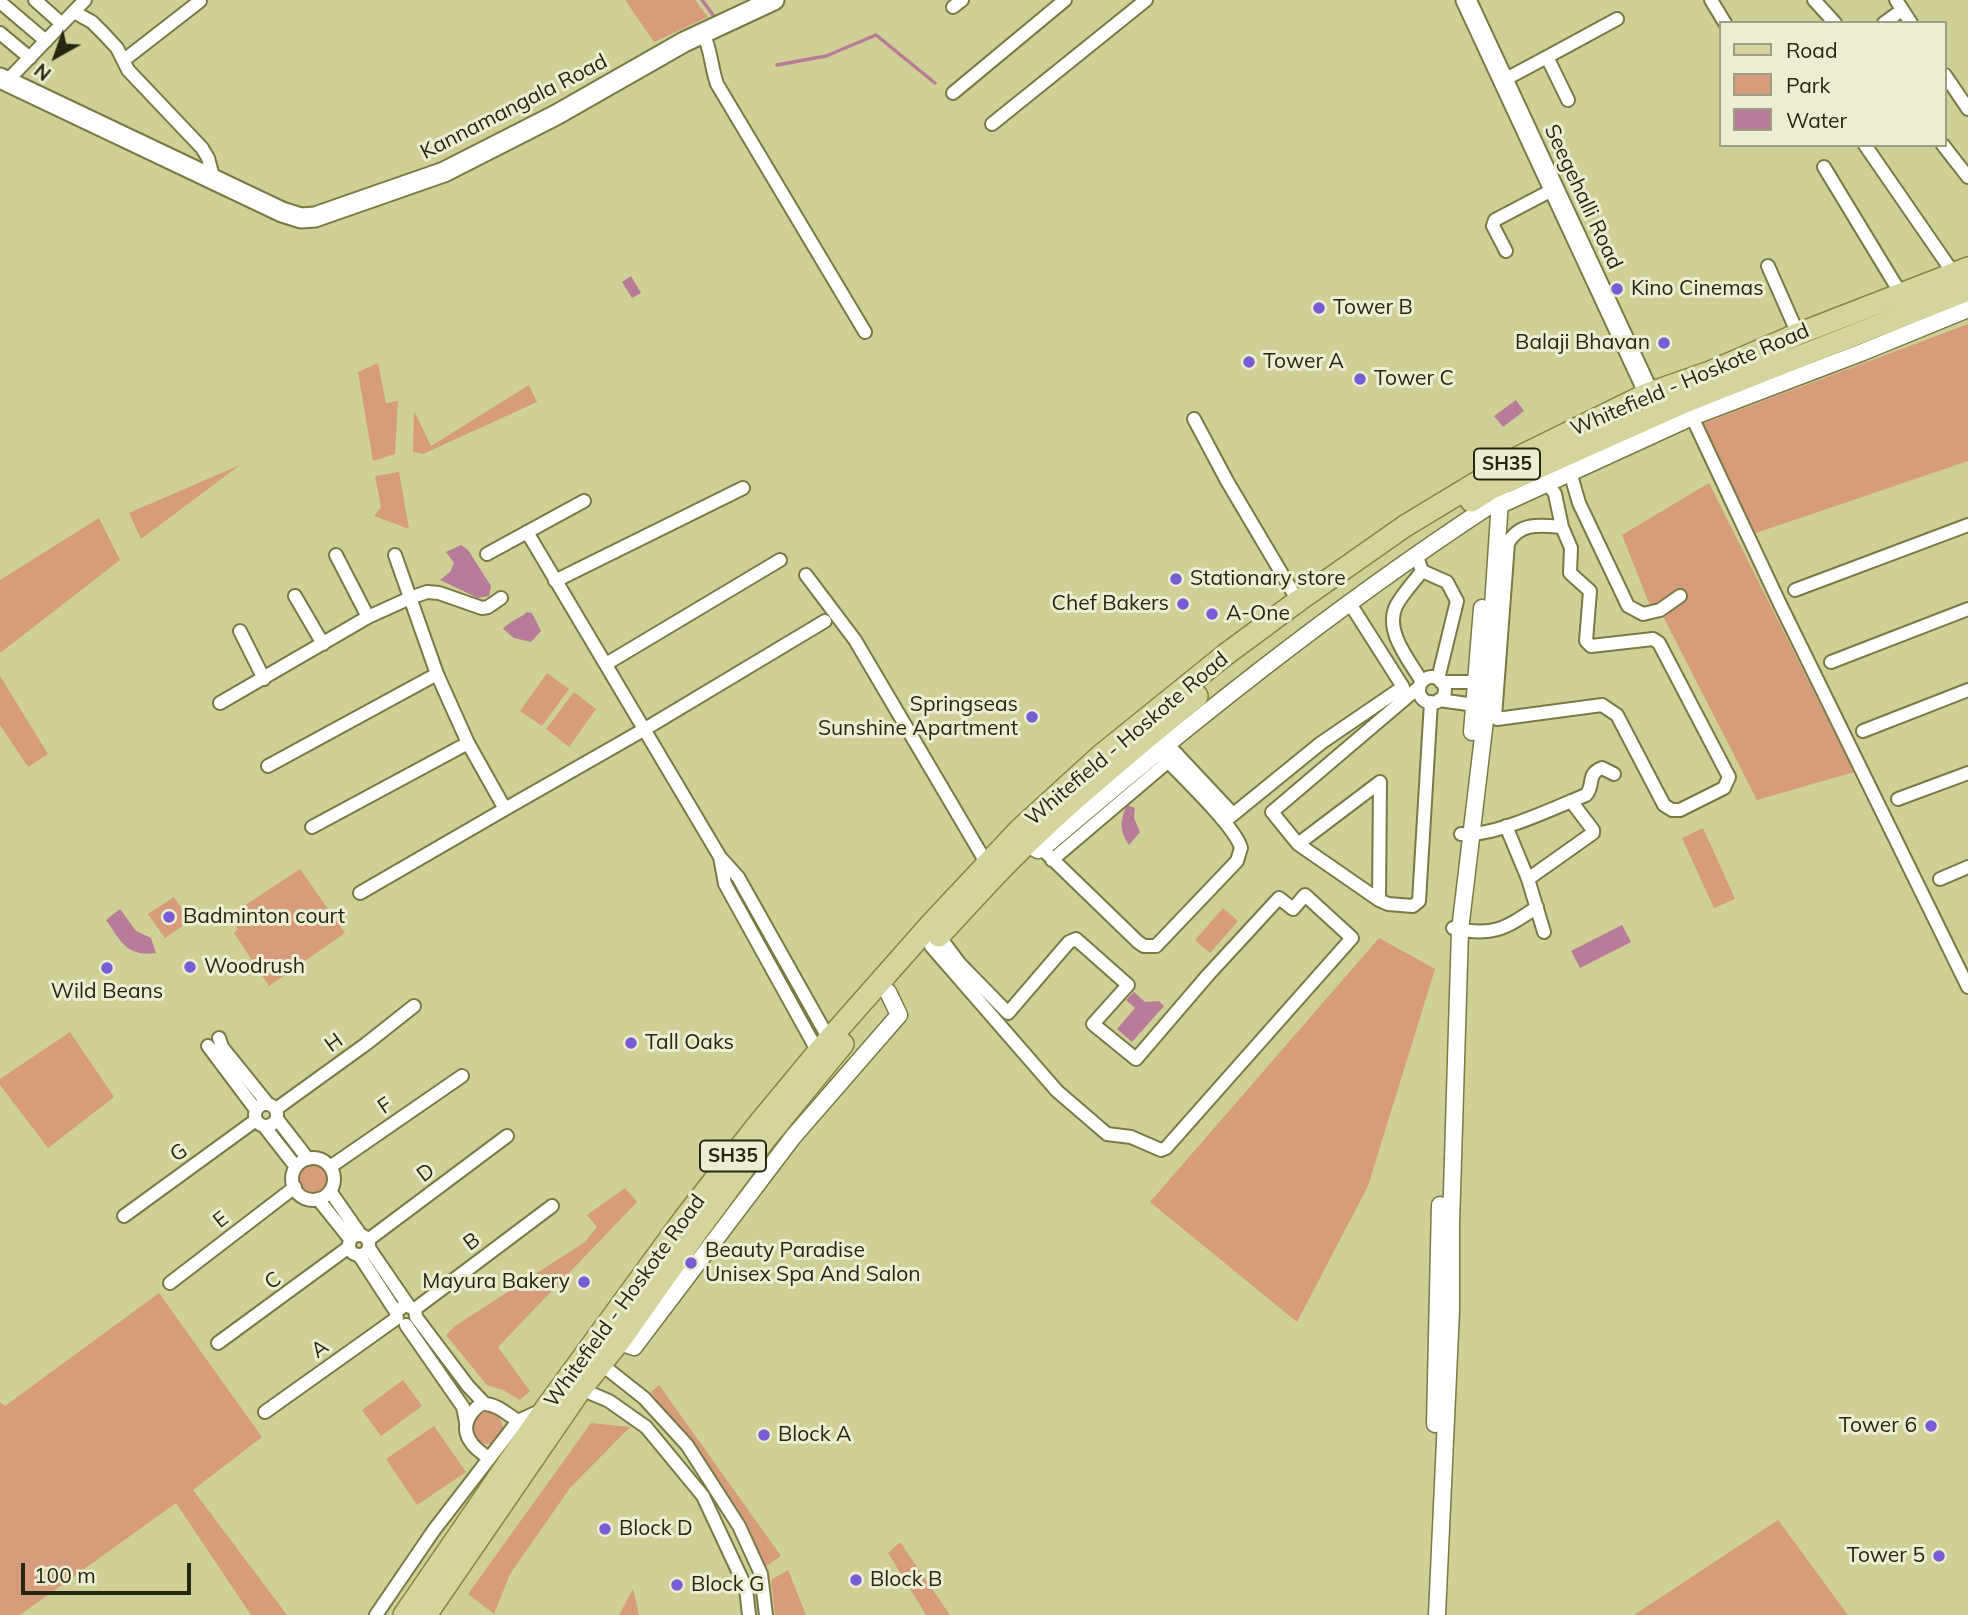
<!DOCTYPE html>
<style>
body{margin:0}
#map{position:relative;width:1968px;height:1615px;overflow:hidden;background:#ced096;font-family:Mulish,sans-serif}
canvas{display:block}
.legend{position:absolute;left:1719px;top:21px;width:228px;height:126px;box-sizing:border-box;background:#edeed1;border:2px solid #9d9e84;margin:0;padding:9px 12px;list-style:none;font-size:21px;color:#262710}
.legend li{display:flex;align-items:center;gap:14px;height:35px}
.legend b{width:35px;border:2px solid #9d9e84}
.north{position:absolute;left:21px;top:21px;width:70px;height:70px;-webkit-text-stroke:5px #edeed1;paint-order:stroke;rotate:220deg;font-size:19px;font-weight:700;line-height:28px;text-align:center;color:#262710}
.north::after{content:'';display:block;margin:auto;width:24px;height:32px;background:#262710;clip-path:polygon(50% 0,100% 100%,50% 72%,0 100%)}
.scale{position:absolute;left:21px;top:1563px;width:170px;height:32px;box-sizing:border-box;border:4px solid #262710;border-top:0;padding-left:9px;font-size:21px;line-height:24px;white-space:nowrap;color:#262710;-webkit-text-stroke:5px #edeed1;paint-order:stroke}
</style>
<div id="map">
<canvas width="1968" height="1615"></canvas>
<ul class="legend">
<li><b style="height:9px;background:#d4d59c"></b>Road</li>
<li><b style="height:19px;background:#d69c7c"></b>Park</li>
<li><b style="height:19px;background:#b87c98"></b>Water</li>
</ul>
<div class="north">N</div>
<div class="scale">100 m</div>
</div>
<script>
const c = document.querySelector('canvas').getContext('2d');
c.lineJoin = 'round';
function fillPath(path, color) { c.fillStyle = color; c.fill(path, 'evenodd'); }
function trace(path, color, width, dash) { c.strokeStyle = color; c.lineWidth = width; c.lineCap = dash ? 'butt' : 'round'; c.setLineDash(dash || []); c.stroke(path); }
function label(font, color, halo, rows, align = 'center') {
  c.font = font + ' Mulish,sans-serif'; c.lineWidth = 6; c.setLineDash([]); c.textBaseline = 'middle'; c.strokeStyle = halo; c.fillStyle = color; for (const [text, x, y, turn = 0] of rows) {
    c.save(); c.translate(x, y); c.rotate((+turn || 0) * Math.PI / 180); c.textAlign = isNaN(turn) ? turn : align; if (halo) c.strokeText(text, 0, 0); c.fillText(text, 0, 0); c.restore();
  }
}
fillPath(new Path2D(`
 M625,0H695L708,17L654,42Z
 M1968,324V461L1750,535L1699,425Z
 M378,363L386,403L398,401L395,454L373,461L358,372Z
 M529,385L537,402L423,454L413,452L414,411L431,446Z
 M240,465L141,539L129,513Z
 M399,472L409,529L374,516L381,507L375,476Z
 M1709,483L1854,772L1757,800L1663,616L1655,618L1622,535Z
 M99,518L120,560L0,653V580Z
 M547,673L569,689L542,726L520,711Z
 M0,676L48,754L28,767L0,725Z
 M574,692L596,709L569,747L546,729Z
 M1703,828L1735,899L1714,908L1682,838Z
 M300,869L345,933L269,986L234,933L238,929L229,916Z
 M174,897L190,921L165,938L148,914Z
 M1223,908L1238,921L1210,953L1195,940Z
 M1379,938L1435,969L1368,1186L1297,1322L1150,1202Z
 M70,1032L114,1097L48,1148L0,1085V1079Z
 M299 1178a15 15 0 1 1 30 0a15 15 0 1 1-30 0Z
 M625,1188L637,1202L498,1347L530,1391L520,1400L503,1390L487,1385L446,1335L455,1326L585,1242L597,1227L587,1215Z
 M159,1293L262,1437L193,1490L287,1615H251L176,1503L20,1615H0V1402L5,1406Z
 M403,1380L422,1406L381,1436L362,1410Z
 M659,1385L781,1556L762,1569L704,1464L651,1392Z
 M471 1428a16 16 0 1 1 32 0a16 16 0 1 1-32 0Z
 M591,1423L630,1427L570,1488L510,1574L494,1614L468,1594Z
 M434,1426L466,1472L417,1505L386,1459Z
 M1778,1520L1848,1615H1634Z
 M900,1542L950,1615H926L888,1553Z
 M788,1570L806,1615H775L771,1580Z
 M633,1589L639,1615H619Z`), '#d69c7c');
fillPath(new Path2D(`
 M631,276L641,293L632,298L622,282Z
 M1516,400L1524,411L1503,427L1494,416Z
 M461,545L468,550L491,586L489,596L478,598L440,580L450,572L454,563L446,552Z
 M527,612L532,613L541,631L531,642L514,638L503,629C509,621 519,619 527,612Z
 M1127,805L1135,808L1134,818L1140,832L1129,845C1119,830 1120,821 1127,805Z
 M120,909L136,931L151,938L156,953C126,957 121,941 106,920Z
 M1622,925L1631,942L1580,968L1571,951Z
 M1134,992L1145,1002L1159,1001L1164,1006L1132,1042L1117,1029L1135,1008L1126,1000Z`), '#b87c98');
trace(new Path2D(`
 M702,0L713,15
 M777,65L826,56L876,35L935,83`), '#b87c98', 3.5);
const minor = new Path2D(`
 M35,0L62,24
 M1711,0L1725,23
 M1814,0L1835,23
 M1896,0L1911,23
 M0,2L46,41
 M953,7L962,0
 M74,12L92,22L104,34L117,48L128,70L202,148L208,158L214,180
 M1884,23L1902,10
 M0,33L30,58
 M703,33C711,49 711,67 717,84L865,332
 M124,60L200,1
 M1945,75L1968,109
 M7,81L85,0
 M1502,81L1547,57
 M953,93L1065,0
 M1568,100L1547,57L1617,19
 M992,124L1146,0
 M1865,145L1954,274
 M1943,145L1968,177
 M1824,167L1901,294
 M1506,251L1493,226L1495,220L1554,189
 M1768,266L1798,334
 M1692,417L1779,602L1968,987
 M1194,419L1227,481L1298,601
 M1570,472L1579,503L1628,606L1643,614L1660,610L1680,596
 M1547,482L1555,494L1562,527L1571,548L1570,573L1590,591L1586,641L1591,646L1653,639L1659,643L1729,777L1724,788L1680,810H1672L1664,805L1617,715L1602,705L1497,719L1495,717L1508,543C1520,522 1540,525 1562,527
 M527,532L720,857L738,877L829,1039
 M487,554L584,501
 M1416,554L1422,571C1414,582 1403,593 1396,606C1384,632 1410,661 1422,682
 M336,555L368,617
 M1422,571L1447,582L1457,601L1438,679
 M806,575L855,640L987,864
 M555,581L743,488
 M1795,590L1968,525
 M295,596L323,644
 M240,631L264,679
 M1831,662L1968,609
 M606,664L780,560
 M1419 690a13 13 0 1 1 26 0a13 13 0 1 1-26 0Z
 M1441,682H1476
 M1419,687L1272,812L1298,844L1379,900L1388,904L1413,906L1419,901L1431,702
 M1439,700L1475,705
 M220,703L368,617L410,598L427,592L439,593L482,608L488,607L501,598
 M1863,731L1968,690
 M1173,750L1233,814
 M268,766L437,674
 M1898,799L1968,773
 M505,809L645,729L825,621
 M1225,821L1321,743L1403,687L1349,602
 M1506,826L1528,879L1544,932
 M312,827L468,743
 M1461,834C1492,838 1556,807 1586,795C1595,785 1586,774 1602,768L1614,774
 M1298,844L1380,782L1379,900
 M1042,849L1138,942L1144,946H1156L1237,861L1241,848C1235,825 1172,767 1153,746
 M720,857L725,884L818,1052
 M1052,860L1177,754
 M1528,879L1593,833V830L1571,801
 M1940,879L1968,867
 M360,893L505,809L468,743L437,674L395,555
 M1453,928C1492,937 1505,929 1537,907
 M931,946L1057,1091L1107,1134L1131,1137L1161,1150L1166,1148L1352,938L1305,895L1293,909L1279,898L1208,975L1136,1059L1093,1024L1128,985L1076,939L1069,942L1008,1013L960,964L939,936
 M219,1038L222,1047L268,1104
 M208,1046L256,1110
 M255 1115a11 11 0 1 1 22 0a11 11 0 1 1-22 0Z
 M276,1109L366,1044L414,1006
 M277,1119L308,1159
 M264,1126L296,1167
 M292 1179a21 21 0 1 1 42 0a21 21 0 1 1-42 0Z
 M330,1167L462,1076
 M330,1191L360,1234
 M318,1199L350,1239
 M124,1216L256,1120
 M349 1245a10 10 0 1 1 20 0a10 10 0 1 1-20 0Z
 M368,1240L507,1136
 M369,1248L408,1305
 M359,1255L396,1312V1316
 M170,1283L295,1187
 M415,1309L552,1206
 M396,1312L405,1305L415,1309L416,1317L468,1386L485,1404
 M406,1325L463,1407L466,1422
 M218,1343L349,1247
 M601,1364L644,1398L687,1445L739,1526L761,1574L766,1615
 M581,1389L609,1401L646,1427L703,1496L746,1588L749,1615
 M265,1412L397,1318
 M489,1458C473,1448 458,1433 471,1414C474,1410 478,1405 483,1404C496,1403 508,1415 518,1421L542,1410
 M376,1615L434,1530L518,1421`);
const tertiary = new Path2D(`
 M1472,732L1482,608
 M1029,844L1038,850L1043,848C1186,726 1332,609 1489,506L1500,505L1692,417L1863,352L1968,309
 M619,1342L634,1347L793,1137L899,1015L888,992
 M1435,1424L1440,1205
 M1437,1615L1451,1310V1224L1460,930L1486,712L1501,485L1497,476`);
const secondary = new Path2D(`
 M1466,0L1658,413
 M0,78L282,212L301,218L315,217L444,172L556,115L684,42L774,0`);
const primary = new Path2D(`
 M1471,501L1490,489L1685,402L1968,290
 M939,936C956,918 973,899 990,881C1053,814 1126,755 1197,696
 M404,1615L546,1408L684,1219L756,1127L818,1052L930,925L1020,829L1100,756L1225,655L1298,601L1405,526L1519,457L1647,394L1710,372L1798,334L1968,268
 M426,1615L581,1389L619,1342L698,1230L766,1138L843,1044`);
trace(minor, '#797a44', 16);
trace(tertiary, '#797a44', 19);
trace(secondary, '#797a44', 23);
trace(primary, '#848640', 24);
trace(minor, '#fff', 12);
trace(tertiary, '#fff', 16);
trace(secondary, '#fff', 19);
trace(primary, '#d4d59c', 21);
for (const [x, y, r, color] of [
 [1617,289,7,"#775cd6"],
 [1319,308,7,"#775cd6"],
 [1664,343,7,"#775cd6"],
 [1249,362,7,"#775cd6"],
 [1360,379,7,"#775cd6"],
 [1176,579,7,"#775cd6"],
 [1183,604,7,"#775cd6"],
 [1212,614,7,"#775cd6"],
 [1032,717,7,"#775cd6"],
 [169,917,7,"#775cd6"],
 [190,967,7,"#775cd6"],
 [107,968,7,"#775cd6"],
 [631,1043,7,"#775cd6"],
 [691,1263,7,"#775cd6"],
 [584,1282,7,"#775cd6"],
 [1931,1426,7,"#775cd6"],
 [764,1435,7,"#775cd6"],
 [605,1529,7,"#775cd6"],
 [1939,1556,7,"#775cd6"],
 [856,1580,7,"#775cd6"],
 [677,1585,7,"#775cd6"]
]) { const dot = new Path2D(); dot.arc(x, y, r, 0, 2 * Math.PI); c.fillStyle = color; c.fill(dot); trace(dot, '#edeed1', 2.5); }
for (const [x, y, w] of [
 [1507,464,66],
 [733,1156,66]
]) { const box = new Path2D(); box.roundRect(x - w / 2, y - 15.5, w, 31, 5); c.fillStyle = '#edeed1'; c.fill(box); trace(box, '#262710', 2); }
label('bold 19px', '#262710', null, [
 ["SH35",1507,464],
 ["SH35",733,1156]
]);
label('21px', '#262710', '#edeed1', [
 ["Kannamangala Road",514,107,-27],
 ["Seegehalli Road",1583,197,65],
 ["Whitefield - Hoskote Road",1690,380,-23],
 ["Whitefield - Hoskote Road",1127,739,-40],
 ["H",334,1043,-36],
 ["F",385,1106,-34],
 ["G",179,1153,-35],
 ["D",426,1173,-37],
 ["E",221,1220,-38],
 ["B",472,1242,-37],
 ["C",273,1281,-36],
 ["Whitefield - Hoskote Road",625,1301,-54],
 ["A",320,1349,-36]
]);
label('21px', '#262710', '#edeed1', [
 ["Kino Cinemas",1631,289],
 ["Tower B",1333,308],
 ["Balaji Bhavan",1650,343,"right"],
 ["Tower A",1263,362],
 ["Tower C",1374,379],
 ["Stationary store",1190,579],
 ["Chef Bakers",1169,604,"right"],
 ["A-One",1226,614],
 ["Springseas",1018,705,"right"],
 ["Sunshine Apartment",1018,729,"right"],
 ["Badminton court",183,917],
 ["Woodrush",204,967],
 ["Wild Beans",107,992,"center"],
 ["Tall Oaks",645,1043],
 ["Beauty Paradise",705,1251],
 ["Unisex Spa And Salon",705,1275],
 ["Mayura Bakery",570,1282,"right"],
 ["Tower 6",1917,1426,"right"],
 ["Block A",778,1435],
 ["Block D",619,1529],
 ["Tower 5",1925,1556,"right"],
 ["Block B",870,1580],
 ["Block G",691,1585]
], 'left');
</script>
